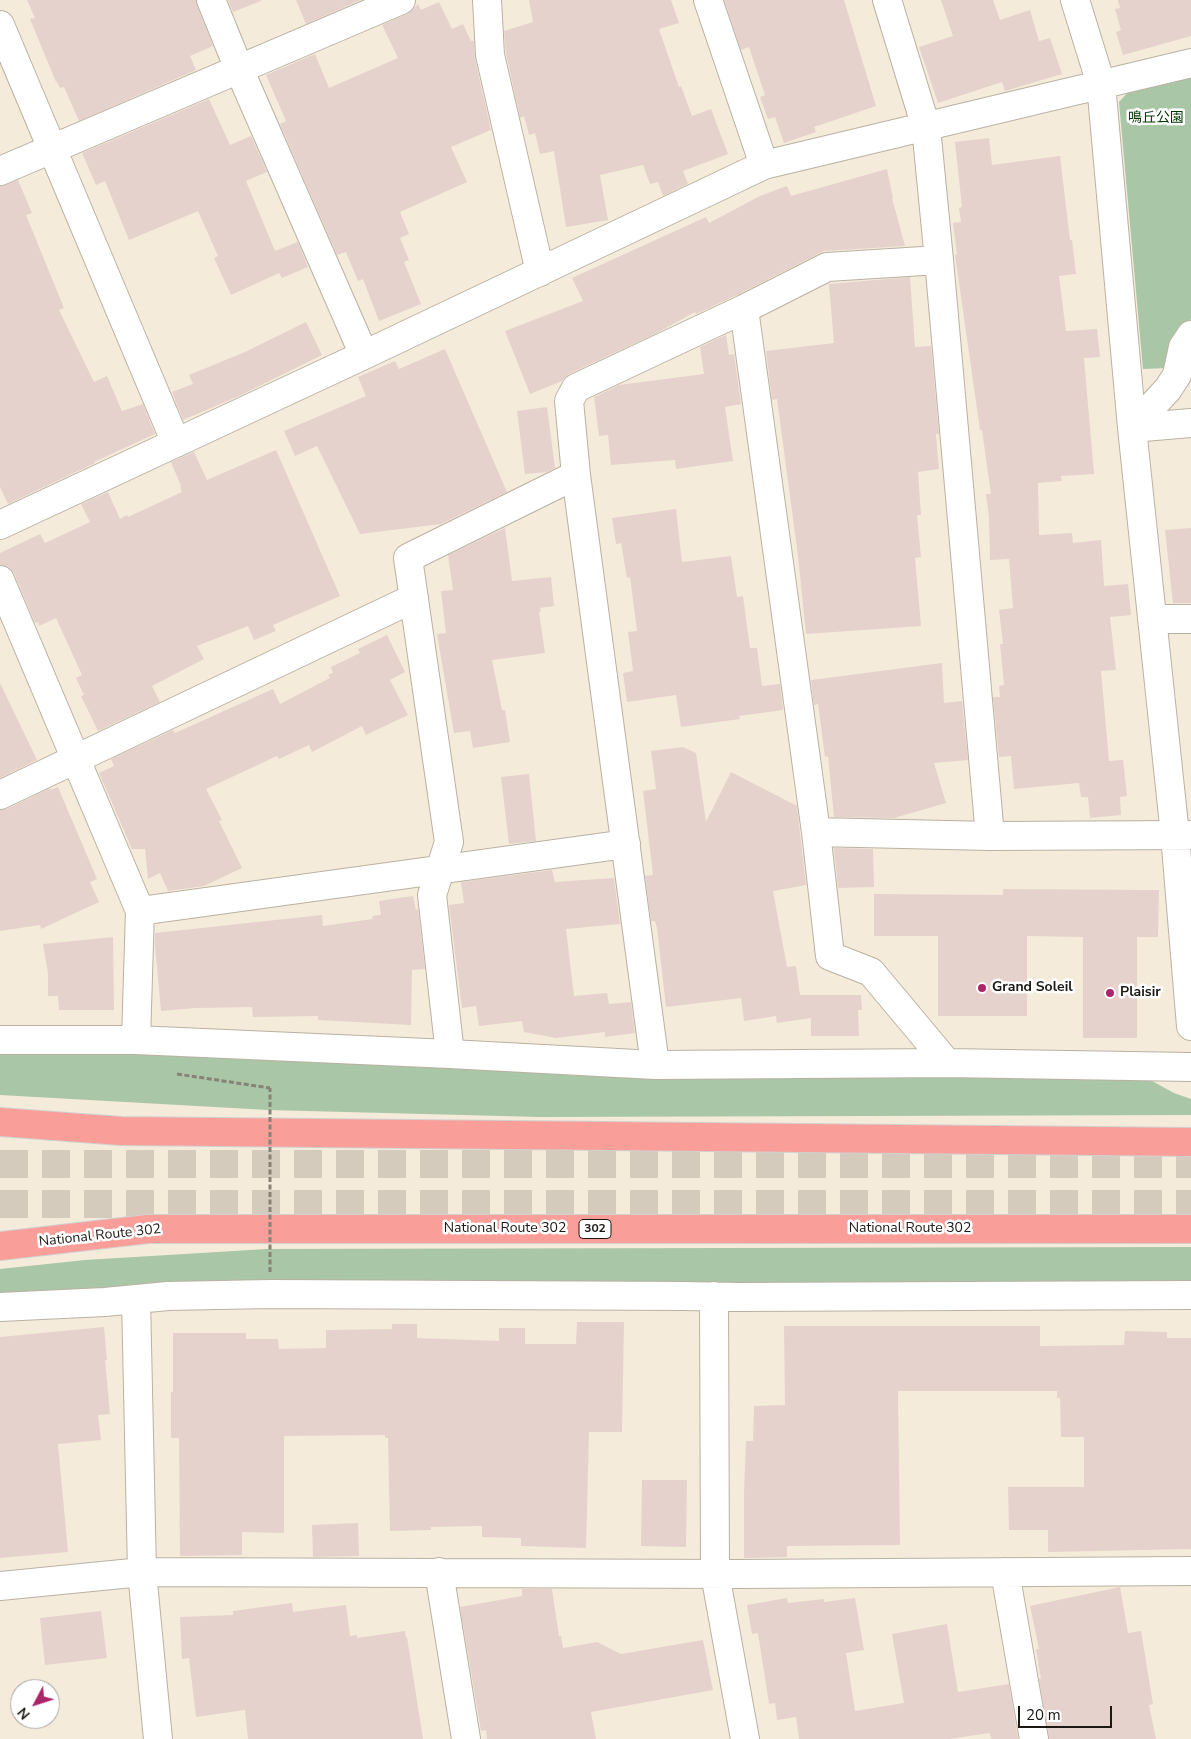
<!DOCTYPE html>
<meta charset="utf-8">
<style>
body{margin:0}
#map{position:relative;width:1191px;height:1739px;overflow:hidden;background:#f5ebdb;font-family:"Nunito Sans",sans-serif}
canvas{display:block}
.north{position:absolute;left:10px;top:1679px;width:50px;height:50px;box-sizing:border-box;background:#fff;border:1px solid #a4a3a1;border-radius:50%;rotate:230deg;font-size:14px;font-weight:700;line-height:20px;text-align:center;color:#1c1813}
.north::after{content:'';display:block;margin:auto;width:18px;height:22px;background:#ad2569;clip-path:polygon(50% 0,100% 100%,50% 72%,0 100%)}
.scale{position:absolute;left:1018px;top:1706px;width:94px;height:22px;box-sizing:border-box;border:2px solid #1c1813;border-top:0;padding-left:6px;font-size:15px;line-height:18px;white-space:nowrap;color:#1c1813;-webkit-text-stroke:4px #fff;paint-order:stroke}
</style>
<div id="map">
<canvas width="1191" height="1739"></canvas>
<div class="north">N</div>
<div class="scale">20 m</div>
</div>
<script>
const c = document.querySelector('canvas').getContext('2d');
c.lineJoin = 'round';
function fillPath(path, color) { c.fillStyle = color; c.fill(path, 'evenodd'); }
function trace(path, color, width, dash) { c.strokeStyle = color; c.lineWidth = width; c.lineCap = dash ? 'butt' : 'round'; c.setLineDash(dash || []); c.stroke(path); }
function label(font, color, halo, rows, align = 'center') {
  c.font = font + ' "Nunito Sans","Noto Sans JP",sans-serif'; c.lineWidth = 5; c.setLineDash([]); c.textBaseline = 'middle'; c.strokeStyle = halo; c.fillStyle = color; for (const [text, x, y, turn = 0] of rows) {
    c.save(); c.translate(x, y); c.rotate((+turn || 0) * Math.PI / 180); c.textAlign = isNaN(turn) ? turn : align; if (halo) c.strokeText(text, 0, 0); c.fillText(text, 0, 0); c.restore();
  }
}
fillPath(new Path2D(`
 M1191,75V319L1176,343L1168,368L1143,369L1119,102L1130,90Z
 M0,1049L1141,1075L1174,1093L1191,1099V1115L540,1117L268,1110L0,1095Z
 M1191,1247V1287L0,1299V1269L85,1260L267,1249Z`), '#a9c6a7');
fillPath(new Path2D(`
 M27,0H196L197,6L213,46L190,56L196,70L79,121L64,87L60,88L57,82H56L30,19L35,18Z
 M228,0H261V1L233,12Z
 M296,0H361L306,24Z
 M529,0H671L679,23L659,29L679,87L681,86L692,116L711,109L728,154L683,171L688,184L663,196L658,182L650,184L643,165L600,175L608,220L566,227L554,151L540,154L535,133L529,135L524,116L520,118L506,53L504,31L533,22Z
 M724,0H844L876,106L814,127L816,132L784,143L775,117L768,119L760,97L765,95L749,47L741,50Z
 M941,0H993L1000,20L1030,10L1039,41L1050,38L1062,74L1005,91L1002,82L938,103L919,47L953,36Z
 M1118,0H1191V36L1123,55L1116,32L1121,30L1115,9L1120,8Z
 M439,2L452,29L463,24L471,41H474L475,59L491,130L451,147L467,182L400,212L409,234L400,238L409,260L404,262L421,304L379,321L363,279L358,281L346,252L337,255L280,124L286,121L266,75L315,54L329,88L398,58L382,25L407,14L418,4L421,10Z
 M209,99L230,145L251,136L267,172L246,181L275,251L298,242L308,267L282,278L279,273L231,295L214,258L218,256L198,211L129,240L105,181L96,185L82,153Z
 M989,138L992,165L1060,156L1070,240H1072L1076,274L1059,276L1066,331L1097,329L1100,357L1084,358L1094,474L1061,476L1062,481L1038,483L1039,535L1072,533L1073,543L1101,540L1104,586L1128,584L1131,615L1110,617L1116,670L1101,671L1109,761L1123,760L1127,796L1120,797L1121,815L1090,818L1088,797H1081L1079,783L1014,789L1011,756L999,757L993,697H1000L999,686L1004,685L1000,644H1003L999,610L1013,608L1009,559L990,560L989,517L986,494H991L982,430H980L955,255L957,254L953,223L961,222L959,208L962,207L955,142Z
 M887,169L893,198H892L905,246L826,251V250L737,295L696,314L695,312L655,334L569,374L562,381L530,394L505,331L583,301L572,278L706,217L709,223L760,196L787,186L791,196Z
 M18,180L32,213L26,215L64,308L59,310L94,382L107,376L122,411L143,404L155,434L94,462L95,463L8,504L0,487V186Z
 M910,277L915,347L931,346L939,434H936L939,469L918,472L921,515H917L921,557L915,558L921,626L806,634L798,556L777,399L772,400L766,351L834,343L829,284Z
 M306,322L322,355L239,396L183,420L172,392L193,384L189,375L245,352Z
 M726,335L729,355L734,354L741,404L725,407L733,461L676,469L675,460L611,465L608,435L599,436L594,397L619,385L704,374L700,347Z
 M445,349L507,492L441,524L360,534L317,446L295,456L284,431L366,396L358,377L395,361L399,369Z
 M547,407L555,468L547,472L525,474L517,411Z
 M276,450L340,596L273,625L276,631L254,640L248,626L197,646L204,659L152,686L160,702L98,731L81,696L84,695L76,678L82,675L56,618L39,626L38,622L35,623L14,573L9,567L0,565V553L40,534L45,543L90,522L81,504L108,492L120,519L127,515L128,517L182,492L180,487L181,486L171,462L194,452L207,480Z
 M676,509L682,562L731,556L737,597L743,596L750,648H757L762,686L780,684L783,710L739,716L740,719L681,727L676,695L627,702L623,673L633,671L628,632L637,631L630,577L627,578L621,543L616,544L612,518Z
 M505,528L512,581L551,577L554,606L540,608L541,612H539L545,653L492,660L502,710H505L510,742L473,748L470,731L454,733L437,634L446,633L441,591L453,590L448,555Z
 M1191,528V603H1173L1165,530Z
 M387,635L405,672L390,680L408,715L366,735L362,726L312,752L309,745L279,759L277,756L206,789L222,820L219,821L242,868L204,886L168,891L160,873L148,879L145,849H132L99,773L114,766L111,759L173,730L175,733L273,689L280,704L330,678L328,675L333,673L331,667L360,653L358,649Z
 M942,663L944,703L962,701L968,760L934,763L946,803L894,818L834,817L828,756L825,757L818,704L814,705L811,680Z
 M0,683L37,760L0,778Z
 M683,747L696,753L706,822L731,772L797,806L806,885L773,891L787,967L796,966L800,995H861L862,1010H858L859,1036H811V1018L777,1023L776,1016L744,1021L741,998L666,1007L657,928L655,921H651L645,876L653,875L643,791L656,789L651,751Z
 M529,774L536,841L509,844L501,777Z
 M58,787L97,879L90,882L99,902L41,929L40,925L0,931V810L7,809L50,788L51,790Z
 M834,848L873,849L874,887L838,888Z
 M552,870L555,882L614,878L620,924L566,929L574,996L607,993L609,1004L631,1002L635,1033L605,1037V1032L556,1038L524,1032L522,1021L479,1026L476,1006L462,1008L449,905L464,903L461,882Z
 M1003,889L1159,890L1158,937H1137V1038H1083V937L1027,936V1016H938V936H874V894L1003,895Z
 M413,896L416,910L418,909L425,969L412,970L411,1025L318,1020V1016L253,1017L252,1007L196,1008L161,1011L155,946V933L322,915L323,926L373,919L372,916L381,915L379,901Z
 M113,937L114,1010H59L58,996H48V973L43,944Z
 M577,1322H624L622,1432H589L586,1548L521,1546V1538L482,1537V1526L431,1527V1530L390,1531L388,1438H385V1435L284,1436V1533L242,1532V1555L180,1556L179,1438H171V1392H173V1333H246V1339H278L279,1349L326,1348V1330L392,1329V1324H417V1338L499,1341V1328H525V1344H576Z
 M784,1326H1040V1346L1124,1345L1125,1331L1167,1332V1338H1191V1549L1048,1552V1530H1009L1008,1487H1084V1437H1061L1060,1398H1057V1391H898L900,1545L787,1546V1557L744,1558V1492L746,1441H753L754,1406L785,1405Z
 M104,1327L107,1360H105L110,1414L98,1415L101,1440L58,1444L68,1552L0,1558V1337Z
 M642,1480H687L686,1547L641,1546Z
 M358,1523L359,1556L313,1557L312,1525Z
 M1120,1587L1128,1633L1141,1631L1153,1704L1149,1705L1156,1739H1049L1039,1679H1041L1036,1649H1039L1030,1606Z
 M522,1589H552L559,1636H561L563,1648L597,1642L621,1654L703,1640L713,1690L591,1712L596,1739H487L486,1730L481,1731L460,1607L522,1596Z
 M787,1598L788,1603L824,1599V1602L855,1598L864,1650L846,1653L855,1711L904,1703L892,1634L947,1624L958,1692L1009,1684L1018,1739H992L989,1733L950,1739H799L796,1717L777,1720L775,1703L769,1704L758,1633L752,1634L747,1605Z
 M292,1603L293,1612L346,1605L350,1636L357,1635V1638L405,1631L406,1638L407,1637L423,1739H248L245,1710L196,1717L189,1658L182,1659L180,1617L233,1615V1611Z
 M101,1611L107,1658L45,1665L40,1618Z`), '#e5d2cc');
trace(new Path2D(`
 M0,1164H1191
 M0,1204H1191`), '#d4cbbd', 28, [28, 14]);
const minor = new Path2D(`
 M211,0L239,69L364,355
 M487,0L490,55L540,272
 M708,0L764,165
 M887,0L926,127L939,260L990,836
 M1075,0L1101,84L1132,428L1175,835L1191,1026
 M0,25L176,443
 M0,171L401,0
 M744,309L816,832L830,956L871,972L947,1063
 M1132,428L1168,389L1177,375L1183,347L1191,335
 M1132,428L1191,423
 M0,525L364,355L764,165L1191,63
 M0,580L140,911L136,1040
 M1152,619H1191
 M0,795L414,598
 M816,832L990,836L1191,835
 M140,911L626,844
 M0,1040H136L450,1054L655,1065L947,1063L1191,1067
 M450,1054L432,895L449,842L408,558L576,475
 M655,1065L576,475L569,401L576,388L744,309L827,267L939,260
 M714,1296L715,1574L745,1739
 M136,1299L142,1572L158,1739
 M0,1307L105,1302L168,1296L271,1294L682,1296L739,1297L1191,1295
 M439,1572L466,1739
 M1005,1572L1034,1739
 M0,1586L142,1572L737,1574L1191,1571`);
const highway = new Path2D(`
 M0,1122L121,1131L1191,1142
 M0,1246L148,1229H1191`);
trace(minor, '#bab1a2', 30);
trace(highway, '#d2d1d0', 30);
trace(new Path2D(`
 M177,1074L270,1088`), '#888176', 3, [5, 2.5]);
trace(minor, '#fff', 28);
trace(highway, '#fa9e99', 28);
trace(new Path2D(`
 M270,1272V1088`), '#888176', 3, [5, 2.5]);
for (const [x, y, r, color] of [
 [982,988,5,"#ad2569"],
 [1110,993,5,"#ad2569"]
]) { const dot = new Path2D(); dot.arc(x, y, r, 0, 2 * Math.PI); c.fillStyle = color; c.fill(dot); trace(dot, '#fff', 2); }
for (const [x, y, w] of [
 [595,1229,32]
]) { const box = new Path2D(); box.roundRect(x - w / 2, y - 9.5, w, 19, 4); c.fillStyle = '#fff'; c.fill(box); trace(box, '#1c1813', 1); }
label('bold 12px', '#1c1813', null, [
 ["302",595,1229]
]);
label('14px', '#003502', '#fff', [
 ["鳴丘公園",1156,119]
]);
label('bold 14px', '#1c1813', '#fff', [
 ["Grand Soleil",992,988],
 ["Plaisir",1120,993]
], 'left');
label('14px', '#1c1813', '#fff', [
 ["National Route 302",505,1229],
 ["National Route 302",910,1229],
 ["National Route 302",100,1236,-6]
]);
</script>
